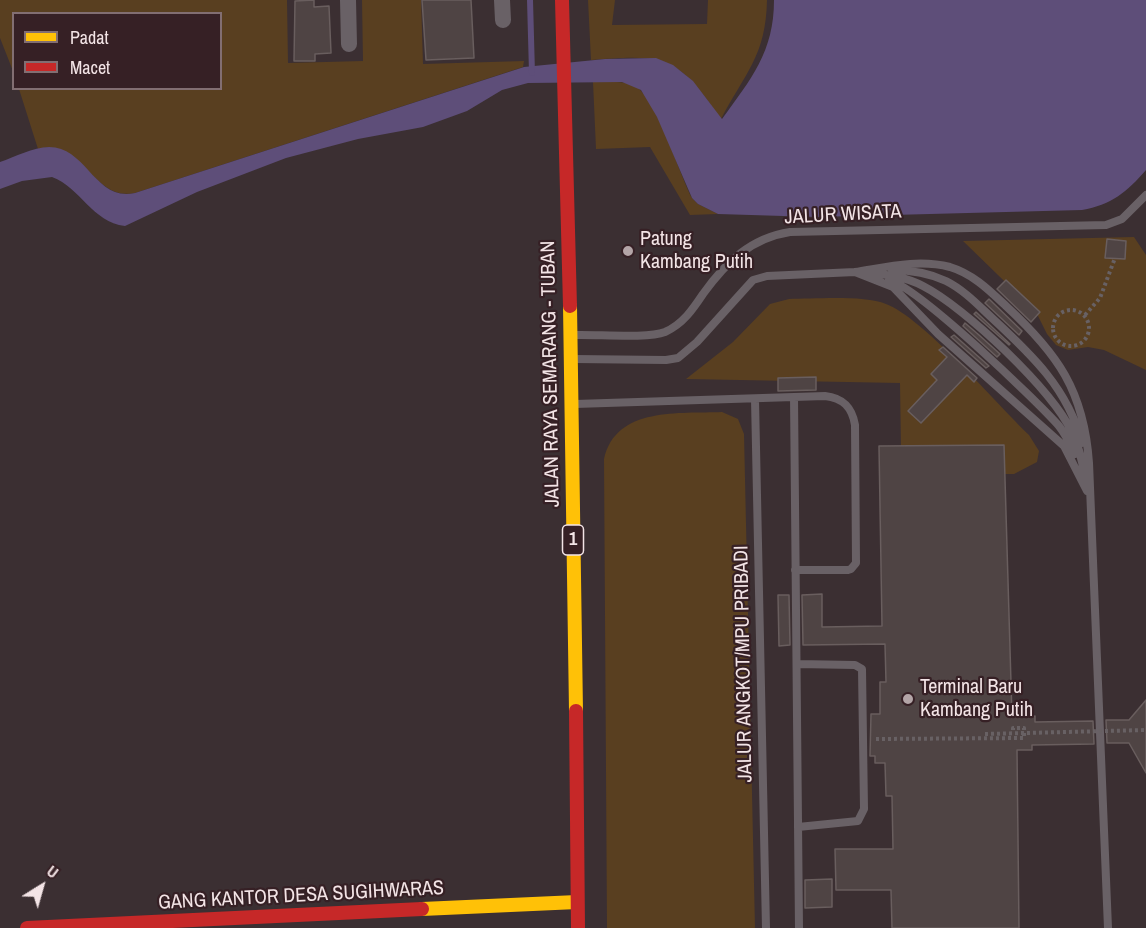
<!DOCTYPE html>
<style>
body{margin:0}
#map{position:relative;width:1146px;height:928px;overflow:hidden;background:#3b2f32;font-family:"Archivo Narrow",sans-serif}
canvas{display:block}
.legend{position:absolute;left:12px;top:12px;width:210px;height:78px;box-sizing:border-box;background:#362025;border:2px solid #826e72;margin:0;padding:8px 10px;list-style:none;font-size:18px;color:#f3e4e6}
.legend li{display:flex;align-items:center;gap:12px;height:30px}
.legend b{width:30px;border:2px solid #826e72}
.north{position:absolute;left:12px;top:856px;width:60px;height:60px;-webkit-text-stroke:4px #362025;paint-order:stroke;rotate:37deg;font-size:16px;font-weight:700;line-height:24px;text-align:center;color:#f3e4e6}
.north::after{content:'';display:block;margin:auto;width:21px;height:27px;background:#f3e4e6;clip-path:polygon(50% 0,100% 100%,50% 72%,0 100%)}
</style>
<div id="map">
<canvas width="1146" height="928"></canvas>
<ul class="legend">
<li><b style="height:8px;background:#ffc107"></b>Padat</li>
<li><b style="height:8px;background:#c62828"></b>Macet</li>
</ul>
<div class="north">U</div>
</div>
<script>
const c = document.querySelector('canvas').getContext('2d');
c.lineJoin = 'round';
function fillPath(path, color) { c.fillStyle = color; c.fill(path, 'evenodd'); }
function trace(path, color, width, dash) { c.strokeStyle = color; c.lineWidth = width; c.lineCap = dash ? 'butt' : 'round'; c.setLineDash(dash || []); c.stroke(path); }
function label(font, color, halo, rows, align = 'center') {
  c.font = font + ' "Archivo Narrow",sans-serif'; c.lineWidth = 4.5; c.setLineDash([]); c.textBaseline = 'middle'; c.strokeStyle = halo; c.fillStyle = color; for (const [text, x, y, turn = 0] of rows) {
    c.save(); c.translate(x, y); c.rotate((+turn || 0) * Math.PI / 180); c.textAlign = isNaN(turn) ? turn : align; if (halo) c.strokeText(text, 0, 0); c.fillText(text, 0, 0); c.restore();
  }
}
fillPath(new Path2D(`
 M0,0H287L288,63L363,61L362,0H421L423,64L524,61L523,67L135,193C93,202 83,138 38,149L19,89L220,88V14H14L13,71L0,38Z
 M588,0H615L612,25L707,24L708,0H767C766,56 745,73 721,119C677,56 667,54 591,60Z
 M593,82C607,82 623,80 635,86C656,97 679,173 692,198L698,204L718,214L690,215L650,147L596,149Z
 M1134,237L1146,255V370L1104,350L1088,347L1068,350L1056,345L1047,334L1036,312L963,241Z
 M789,299C814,299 864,295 886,304C922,317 998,405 1029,435L1039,451L1037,462L1014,474H1001L901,450L900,383L686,379L733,342L770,304Z
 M722,412L738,419L744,434L755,928H607L604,459C616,406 680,414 722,412Z`), '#593f20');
fillPath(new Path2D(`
 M774,0H1146V170C1127,192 1111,205 1082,210L816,217L718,214L698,204L692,198L657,117L641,90L622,82L528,83L502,90L467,111L423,127L358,139L286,158L197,192L125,226C92,222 81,188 52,177L22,181L0,189V162C15,157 33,147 49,147C87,147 95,202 135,193L524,67L605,59L656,58L673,65L693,81L722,119C751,79 774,52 774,0Z`), '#5e4e79');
trace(new Path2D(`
 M530,0L532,73`), '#5e4e79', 6);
const building = new Path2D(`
 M314,0V7L329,6L331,53L315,54V61H294L295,1Z
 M422,0H471L474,58L426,60Z
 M1107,239L1126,241L1125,259L1105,258Z
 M1006,280L1040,312L1031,322L997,289Z
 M989,299L1022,331L1019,335L985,303Z
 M976,312L1010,344L1009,345L974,314Z
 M965,323L979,335L1000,354L997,357L963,326Z
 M954,335L989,366L986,368L951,337Z
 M943,347L977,378L974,382L967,375L921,423L908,411L937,380L931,374L947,357L939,350Z
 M816,377V390L778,391V378Z
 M1004,445L1012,717L1035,716V722L1093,721L1094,744L1032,745V750H1017L1019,928H892L891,890H836L835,849H893L892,796H886L885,763H875V756H870L871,714H880V682H886L885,644L803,645L802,595L822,594V627L882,626L879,446Z
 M778,595H789L790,645L779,646Z
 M1146,700V773L1129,743H1107L1106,720H1129Z
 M832,879V907L805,908V880Z`);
fillPath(building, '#4f4444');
trace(building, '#695e5e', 1.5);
trace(new Path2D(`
 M1053 328a18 18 0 1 1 36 0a18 18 0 1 1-36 0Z
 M1085,315L1100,298L1115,258
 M876,739L1024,738V728H1013V733`), '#686164', 4, [3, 3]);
trace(new Path2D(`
 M892,270C910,270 929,273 946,281C964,290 978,305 992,318C1032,355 1068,389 1082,443
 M855,272C887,267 918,259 950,267C973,274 989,290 1006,306C1058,354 1084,391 1089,463L1108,928
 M870,273C890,275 906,277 923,286C966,308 1051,389 1072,432C1079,446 1082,461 1085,476
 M889,280C919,288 1035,399 1059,426C1066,435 1070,444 1075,454
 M574,335C596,334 647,339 665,332C683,324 693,309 703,294C726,262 751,238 790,232L1106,225L1122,219L1146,195
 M574,359L666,360L678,358L697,342L753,280L767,276L855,272L893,287L938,334L1064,446L1087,491
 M794,397L799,928
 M755,399L766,928
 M575,404L825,396C843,398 852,407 855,425L856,563L851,569L848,570H795
 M797,664L855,665L862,669L864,809L858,821L798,827`), '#696166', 8);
trace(new Path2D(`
 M348,0L349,44
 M502,0L503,20`), '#696166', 16);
trace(new Path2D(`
 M570,306L576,711
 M422,909L577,902`), '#ffc107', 14);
trace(new Path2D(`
 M562,0L570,306
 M576,711L578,928
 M27,928L422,909`), '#c62828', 14);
trace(new Path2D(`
 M985,734L1146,730`), '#686164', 4, [3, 3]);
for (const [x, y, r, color] of [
 [628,251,6,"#b3a5a7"],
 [908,699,6,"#b3a5a7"]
]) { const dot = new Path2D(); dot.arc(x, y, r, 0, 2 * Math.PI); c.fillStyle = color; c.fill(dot); trace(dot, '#362025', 2); }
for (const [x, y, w] of [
 [573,540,21]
]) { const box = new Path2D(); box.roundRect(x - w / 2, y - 15, w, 30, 4.5); c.fillStyle = '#362025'; c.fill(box); trace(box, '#f3e4e6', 1.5); }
label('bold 18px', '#f3e4e6', null, [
 ["1",573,540]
]);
label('20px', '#f3e4e6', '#362025', [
 ["JALUR WISATA",843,215,-3],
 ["JALAN RAYA SEMARANG - TUBAN",551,374,-91],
 ["JALUR ANGKOT/MPU PRIBADI",744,664,-91],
 ["GANG KANTOR DESA SUGIHWARAS",301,896,-3]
]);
label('20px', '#f3e4e6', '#362025', [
 ["Patung",640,240],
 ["Kambang Putih",640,263],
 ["Terminal Baru",920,688],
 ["Kambang Putih",920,711]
], 'left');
</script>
